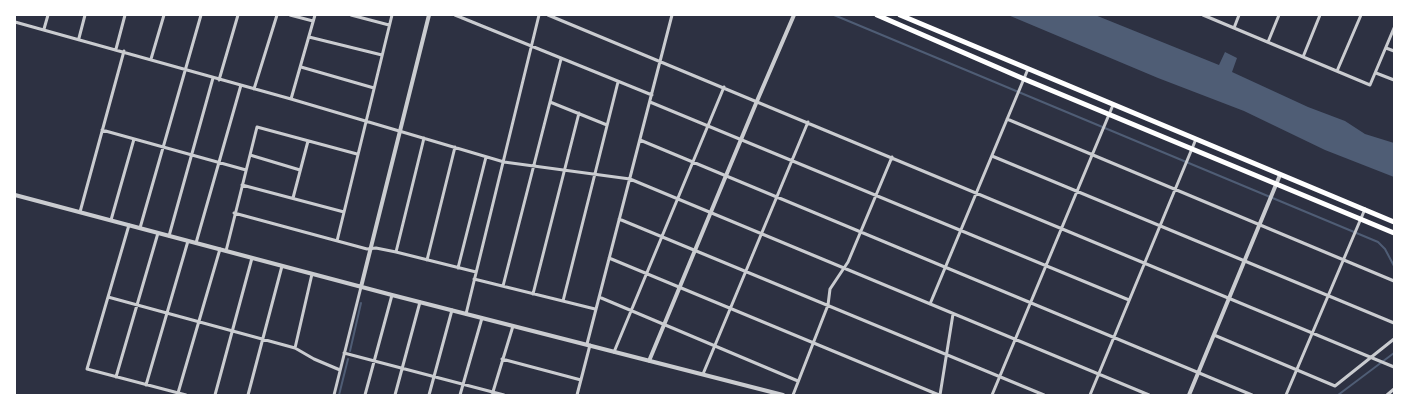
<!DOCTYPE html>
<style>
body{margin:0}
#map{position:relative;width:1409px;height:410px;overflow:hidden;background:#2d3142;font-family:Arial,sans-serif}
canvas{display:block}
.frame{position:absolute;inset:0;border:16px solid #fff;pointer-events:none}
</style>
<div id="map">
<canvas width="1409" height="410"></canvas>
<div class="frame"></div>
</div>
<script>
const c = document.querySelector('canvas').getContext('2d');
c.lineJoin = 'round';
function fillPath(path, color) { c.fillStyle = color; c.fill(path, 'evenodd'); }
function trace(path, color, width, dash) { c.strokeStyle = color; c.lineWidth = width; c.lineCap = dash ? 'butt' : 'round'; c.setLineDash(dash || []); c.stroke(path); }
fillPath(new Path2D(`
 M1008,15H1095L1219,65L1225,52L1237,58L1232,72L1308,107L1345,121L1365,134L1394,143V177L1325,150L1244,111L1158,78Z`), '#4f5d75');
trace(new Path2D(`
 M834,15L1378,242L1385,249L1394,266
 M350,351L361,303
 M339,395L348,359
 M1338,395L1394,353`), '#4f5d75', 2);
trace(new Path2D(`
 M290,15L313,21
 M351,15L389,25
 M455,15L652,95
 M548,15L1394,367
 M1203,15L1370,85L1394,28
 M15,22L291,99L504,162L630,179L1149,395
 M1234,28L1239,15
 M44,29L48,15
 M309,37L382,55
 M79,38L85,15
 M1268,42L1279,15
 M1386,48L1394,51
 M116,49L125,15
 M1303,57L1320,15
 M151,59L164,15
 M301,67L374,88
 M1337,71L1361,15
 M1376,73L1394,80
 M219,80L238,15
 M254,89L277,15
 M291,99L315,15
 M550,102L607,125
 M650,102L1129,300
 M1007,119L1394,281
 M102,130L246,170
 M640,140L1252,395
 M250,155L300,170
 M992,156L1394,323
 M242,185L344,212
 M293,198L308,141
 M80,212L124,51
 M234,213L367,249L376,248L396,252L476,272
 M619,219L1044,395
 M111,220L134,139
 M129,225L87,369L186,395
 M140,228L201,15
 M169,236L213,78
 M337,241L392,15
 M196,243L241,85
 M226,251L257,127L357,154
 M396,252L424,138
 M609,258L939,395
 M427,260L455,147
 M458,268L486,157
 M474,279L595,309
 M503,286L561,59
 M533,294L579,113
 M108,297L295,348L314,359L340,370
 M599,297L798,381
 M563,301L618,82
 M930,304L1028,69
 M466,314L539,15
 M1214,335L1335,386L1394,339
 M587,344L672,15
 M295,348L312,274
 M614,352L724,87
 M344,353L504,395
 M502,359L581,380
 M703,374L808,122
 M116,377L158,233
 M146,385L188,241
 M178,393L220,249
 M215,395L252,258
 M248,395L282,266
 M334,395L361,287
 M365,395L392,295
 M395,395L420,302
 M429,395L452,310
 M460,395L482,318
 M492,395L513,326
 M577,395L590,345
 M793,395L828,305L830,289L848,262L892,157
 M940,395L953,314
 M992,395L1113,105
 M1090,395L1196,139
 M1286,395L1365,209
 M1387,395L1394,389`), '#caccd0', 3);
trace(new Path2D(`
 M15,195L392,295L783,395
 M361,287L429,15
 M649,361L757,101L794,15
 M1189,395L1280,175`), '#caccd0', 4);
trace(new Path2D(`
 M877,15L1024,79L1394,233
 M900,15L1394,222`), '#fff', 5);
</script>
